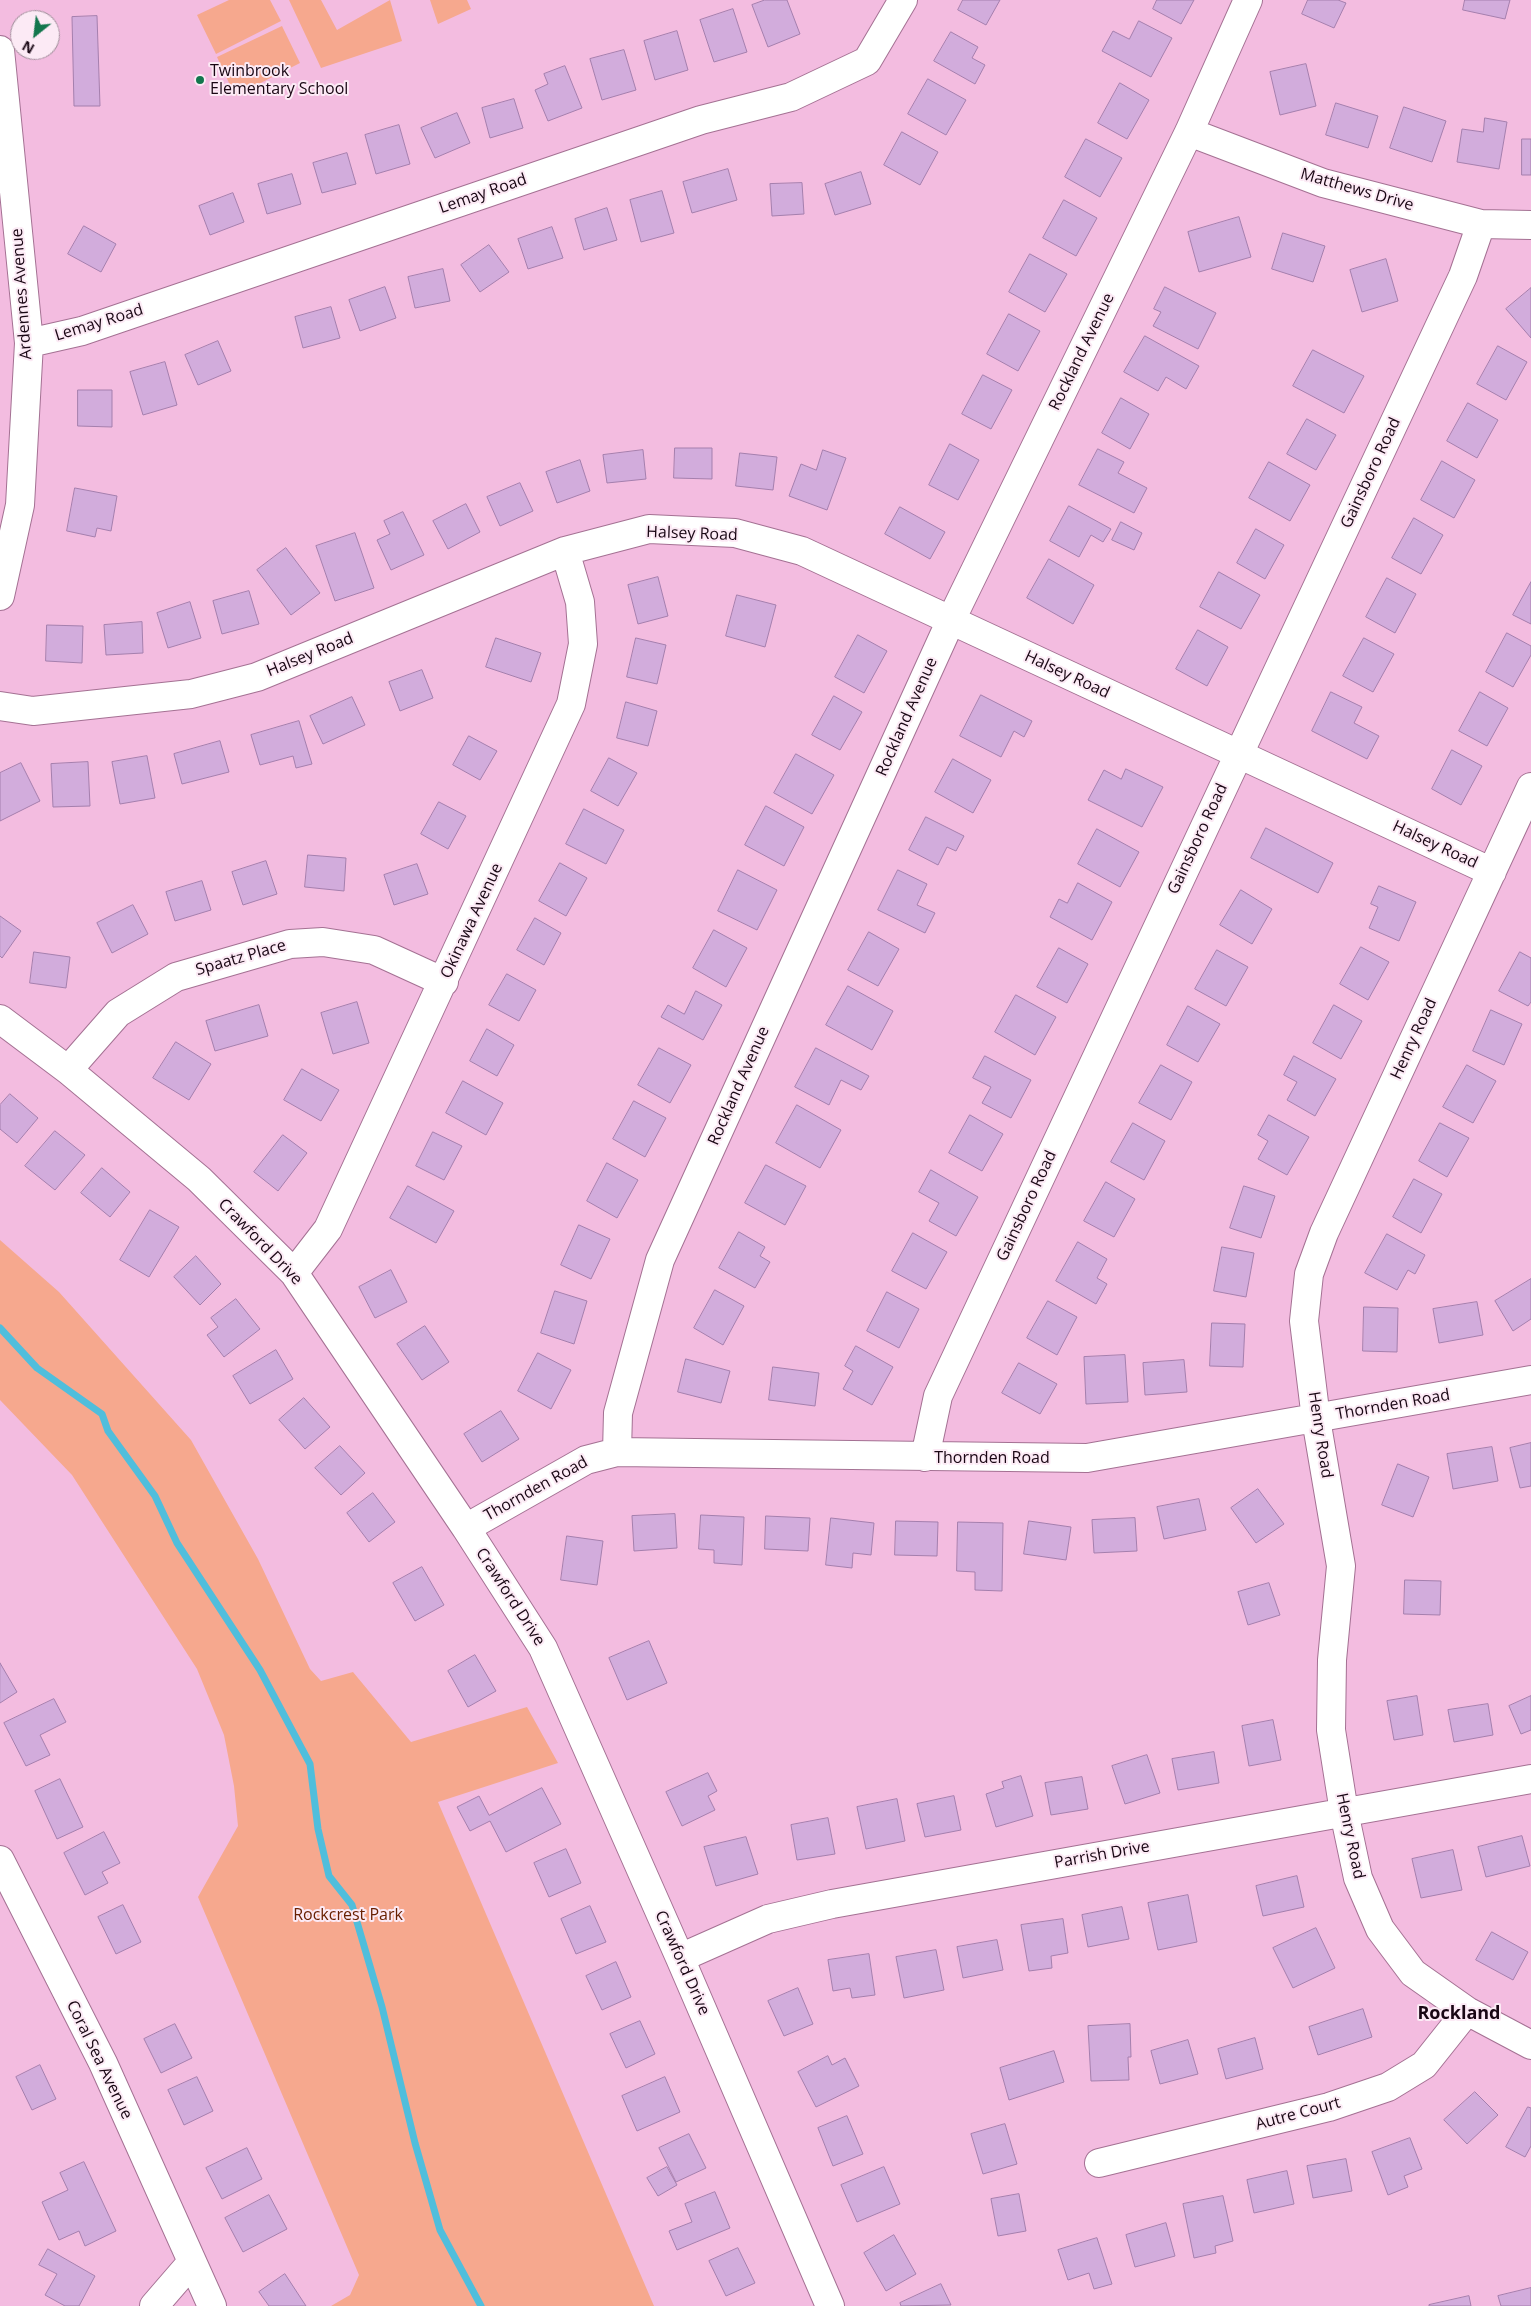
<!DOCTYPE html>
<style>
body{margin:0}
#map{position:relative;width:1531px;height:2306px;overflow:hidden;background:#f3bce0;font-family:"Open Sans",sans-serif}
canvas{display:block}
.north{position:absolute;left:10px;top:10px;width:50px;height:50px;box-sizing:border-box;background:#fceaf5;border:1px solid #a18f9b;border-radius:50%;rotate:209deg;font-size:14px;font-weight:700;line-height:20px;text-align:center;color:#190714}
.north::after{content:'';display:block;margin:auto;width:18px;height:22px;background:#13764d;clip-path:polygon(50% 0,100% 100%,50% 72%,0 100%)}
</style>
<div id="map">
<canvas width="1531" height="2306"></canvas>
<div class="north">N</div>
</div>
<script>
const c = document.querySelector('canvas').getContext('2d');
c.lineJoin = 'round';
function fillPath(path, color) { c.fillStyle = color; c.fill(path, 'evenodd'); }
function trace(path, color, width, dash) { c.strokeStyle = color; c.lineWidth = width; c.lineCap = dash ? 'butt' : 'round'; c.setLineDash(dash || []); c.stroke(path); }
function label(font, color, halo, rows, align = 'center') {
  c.font = font + ' "Open Sans",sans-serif'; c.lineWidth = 4; c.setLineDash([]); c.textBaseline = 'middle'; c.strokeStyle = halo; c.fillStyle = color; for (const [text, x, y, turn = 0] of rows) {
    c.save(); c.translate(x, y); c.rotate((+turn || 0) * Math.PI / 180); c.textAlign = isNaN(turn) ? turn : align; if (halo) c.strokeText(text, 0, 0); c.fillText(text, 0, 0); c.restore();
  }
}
fillPath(new Path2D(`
 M229,0H270L281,21L216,54L197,15Z
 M289,0H321L337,30L390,0L402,41L321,68Z
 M430,0H467L471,9L438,24Z
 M282,26L300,63L235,96L217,57Z
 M0,1240L59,1292L191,1440L258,1559L310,1669L321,1681L353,1672L411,1742L527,1707L558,1763L438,1802L654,2306H331L350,2295L359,2275L198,1897L238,1826L234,1786L224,1735L197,1669L72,1475L0,1400Z`), '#f6a88e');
trace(new Path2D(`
 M0,1328L37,1368L102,1414L108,1431L155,1496L177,1543L260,1670L310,1764L318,1829L329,1876L352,1905L382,2007L415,2143L440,2230L481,2306`), '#50bedc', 7);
const building = new Path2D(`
 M765,0H787L800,34L768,47L752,5Z
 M963,0H1000L986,25L958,10Z
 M1157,0H1194L1181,24L1153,9Z
 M1308,0H1338L1346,3L1334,28L1302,14Z
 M1465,0H1510L1505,19L1463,10Z
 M733,9L747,52L714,62L700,20Z
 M97,16L100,106H74L72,17Z
 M1139,21L1172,38L1151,77L1102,51L1113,31L1129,39Z
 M677,31L688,70L655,80L644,41Z
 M951,32L978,47L972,58L985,65L975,84L934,61Z
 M624,50L636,90L602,100L590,59Z
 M1306,64L1316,106L1280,115L1270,72Z
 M565,66L582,108L548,121L535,90L548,84L544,74Z
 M928,79L966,100L946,135L908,114Z
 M1120,83L1149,100L1127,139L1098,123Z
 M514,99L523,128L490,138L482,108Z
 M1336,103L1378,116L1368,148L1326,135Z
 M1404,107L1446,121L1432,162L1390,148Z
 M457,113L470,143L435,158L421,128Z
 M1485,118L1507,122L1499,169L1457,162L1462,129L1483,132Z
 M399,125L410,164L376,174L365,135Z
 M902,132L938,152L920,185L884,165Z
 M1086,139L1122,158L1100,197L1065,177Z
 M1522,139H1531V175H1522Z
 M347,153L356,184L322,193L313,163Z
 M728,169L737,200L692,213L683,182Z
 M861,172L871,204L835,215L825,184Z
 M292,174L301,204L267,214L258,184Z
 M802,183L804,214L772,216L770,184Z
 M662,191L674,233L641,242L630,200Z
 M233,193L244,222L210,235L199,206Z
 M1064,200L1097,218L1076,256L1043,238Z
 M607,208L617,240L584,250L575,219Z
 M1239,217L1251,257L1199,272L1188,232Z
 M84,226L116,244L101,272L68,254Z
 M552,227L563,258L528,269L518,239Z
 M1283,233L1325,246L1313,282L1272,269Z
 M489,245L509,272L480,292L461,265Z
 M1030,254L1067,274L1045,312L1009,292Z
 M1386,259L1398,301L1362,312L1350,270Z
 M443,269L450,301L415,308L408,277Z
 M385,287L396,318L360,331L349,300Z
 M1165,287L1216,313L1198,349L1153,326L1161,312L1154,309Z
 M1531,288V338L1506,309Z
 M331,307L340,338L303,348L295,317Z
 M1009,314L1040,331L1018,371L987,354Z
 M1145,336L1199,366L1186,389L1166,377L1158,391L1124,372Z
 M218,341L231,371L198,385L185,355Z
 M1498,346L1527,362L1506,400L1477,384Z
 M1313,350L1364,376L1344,413L1293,386Z
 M165,362L177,405L143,415L130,372Z
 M983,375L1012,390L991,429L962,414Z
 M78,390H112V427L78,426Z
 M1121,398L1149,414L1130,449L1102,433Z
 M1468,403L1498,420L1477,458L1447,441Z
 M1307,419L1336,435L1316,470L1287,454Z
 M950,444L979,460L958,500L929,485Z
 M675,448H712V479L674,478Z
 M1098,449L1124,462L1118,473L1147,488L1134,513L1079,485Z
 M643,450L646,479L607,483L603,455Z
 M823,450L846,458L827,510L789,496L801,464L816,470Z
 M740,453L777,457L773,490L736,486Z
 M580,460L590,491L557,503L546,472Z
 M1442,461L1475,480L1454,518L1421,500Z
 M1269,462L1310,485L1290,521L1249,498Z
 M520,483L533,511L500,526L487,497Z
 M75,488L117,496L111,531L97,528L95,537L67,531Z
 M466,504L480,532L448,549L433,521Z
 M1069,506L1111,529L1103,542L1091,535L1079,557L1050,541Z
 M900,507L945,532L930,559L885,534Z
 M403,512L424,555L391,570L377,540L390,534L384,521Z
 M1414,518L1443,535L1421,574L1392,558Z
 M1121,522L1142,533L1134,550L1112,540Z
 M1256,529L1284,545L1265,579L1237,563Z
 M355,533L374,588L335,601L316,546Z
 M286,548L320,593L291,615L257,570Z
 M1049,559L1094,585L1073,624L1027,598Z
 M1219,572L1260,595L1241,629L1200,607Z
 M658,577L668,616L638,624L628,585Z
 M1387,578L1416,594L1395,633L1366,617Z
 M1531,582V624L1513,615Z
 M249,591L259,624L222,634L213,601Z
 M737,595L776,605L765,647L726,636Z
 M190,602L201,638L168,648L157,613Z
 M142,622L143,653L106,655L104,625Z
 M47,625L83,626L82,663L46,661Z
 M1198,630L1228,647L1207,686L1176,669Z
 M1507,633L1531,646V655L1513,687L1486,672Z
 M858,635L887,651L864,693L835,677Z
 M496,638L541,653L531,682L486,667Z
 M636,638L666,645L657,684L627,677Z
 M1364,638L1394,654L1373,692L1343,676Z
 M422,670L433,698L400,711L389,682Z
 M1331,692L1362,707L1354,723L1379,736L1367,759L1312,731Z
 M1480,692L1508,708L1487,746L1459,731Z
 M981,695L1032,721L1024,737L1014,731L1001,757L960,736Z
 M834,696L862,712L840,750L812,735Z
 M352,697L365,725L323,744L310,716Z
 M626,702L657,711L648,746L617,738Z
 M299,721L312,764L296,768L293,756L260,765L251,735Z
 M469,736L497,751L480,780L453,765Z
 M220,741L229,772L182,784L174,754Z
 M1452,750L1482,766L1461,805L1432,789Z
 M796,754L834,775L812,814L774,793Z
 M147,756L155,798L120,804L112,762Z
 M609,758L637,773L618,806L591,791Z
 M953,759L991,780L973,813L935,792Z
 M88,762L90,806L53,807L51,764Z
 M21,763L40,801L0,821V773Z
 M1126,769L1163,787L1142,827L1088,800L1104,770L1121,779Z
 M439,802L466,816L448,849L421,834Z
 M766,806L804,827L784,866L745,845Z
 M584,809L624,830L606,864L566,844Z
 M926,817L964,836L956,851L947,847L938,865L909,850Z
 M1266,828L1333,863L1318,893L1251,858Z
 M1097,829L1139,852L1120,887L1078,864Z
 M308,855L346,858L344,891L305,887Z
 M266,861L277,894L243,905L232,872Z
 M560,863L587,878L566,916L539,901Z
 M417,864L428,894L394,905L384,875Z
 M738,870L777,890L757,930L718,911Z
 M898,870L927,884L917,905L935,913L925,933L878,910Z
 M202,881L211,910L175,921L166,892Z
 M1078,883L1112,902L1092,940L1050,917L1059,899L1067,903Z
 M1379,886L1416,902L1399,941L1369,928L1378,907L1371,904Z
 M1241,890L1272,909L1252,944L1220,925Z
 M133,905L148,934L112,953L97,923Z
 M0,916L21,931L2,958L0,956Z
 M535,918L561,933L544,965L517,950Z
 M714,930L747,948L726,987L693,968Z
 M869,932L899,949L878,986L848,970Z
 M1361,947L1389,962L1368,1000L1340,984Z
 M1059,948L1088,964L1067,1003L1037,987Z
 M1217,950L1248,967L1226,1006L1195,989Z
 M34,952L70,957L66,988L30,983Z
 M1520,952L1531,958V1002L1528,1006L1499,991Z
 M507,974L536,990L519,1021L489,1005Z
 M848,986L893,1011L872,1050L826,1025Z
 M696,991L722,1005L703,1040L661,1017L668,1005L684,1014Z
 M1016,995L1056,1017L1035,1055L995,1032Z
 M357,1002L369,1043L333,1054L321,1013Z
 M259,1005L268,1036L215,1051L206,1021Z
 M1334,1005L1362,1021L1341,1059L1313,1043Z
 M1188,1006L1220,1024L1198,1062L1167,1045Z
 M1491,1010L1522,1024L1504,1065L1473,1051Z
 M487,1029L514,1045L497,1076L470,1061Z
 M176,1042L211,1064L189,1100L153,1078Z
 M659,1048L691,1065L670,1103L638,1085Z
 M816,1048L869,1076L861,1090L841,1080L829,1105L795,1087Z
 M985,1056L1031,1080L1011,1118L982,1103L991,1087L973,1078Z
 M1294,1056L1336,1079L1315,1116L1287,1100L1297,1082L1284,1075Z
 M1161,1065L1192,1082L1171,1120L1139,1103Z
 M1467,1065L1496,1081L1473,1123L1443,1107Z
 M302,1069L339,1090L321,1121L284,1100Z
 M463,1081L503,1103L486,1135L446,1113Z
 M10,1094L38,1118L17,1143L0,1129V1105Z
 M634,1101L666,1118L645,1157L613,1139Z
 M797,1105L841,1130L820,1168L776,1143Z
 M970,1115L1003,1134L982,1171L949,1153Z
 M1269,1115L1309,1137L1287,1175L1258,1159L1268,1141L1258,1135Z
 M1133,1123L1165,1141L1144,1180L1111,1162Z
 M1440,1123L1469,1138L1447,1177L1419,1161Z
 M55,1131L85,1155L55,1190L25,1166Z
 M433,1132L462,1146L444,1180L416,1166Z
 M283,1135L307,1153L278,1191L254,1172Z
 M607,1163L638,1180L617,1218L587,1201Z
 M766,1165L806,1186L785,1225L745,1203Z
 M102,1168L130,1192L110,1217L81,1193Z
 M931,1170L978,1197L956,1236L929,1221L939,1203L919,1192Z
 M1414,1179L1442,1194L1421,1233L1393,1217Z
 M1106,1182L1135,1199L1114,1237L1084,1221Z
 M408,1186L454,1211L436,1243L390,1218Z
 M1244,1186L1275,1196L1261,1238L1230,1228Z
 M150,1210L179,1227L149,1277L120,1260Z
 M579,1225L610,1239L591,1279L561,1265Z
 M739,1232L765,1247L760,1256L770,1262L755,1288L719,1268Z
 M913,1233L947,1252L926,1289L892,1271Z
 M1387,1234L1425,1255L1415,1274L1408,1270L1397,1290L1365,1273Z
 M1078,1242L1107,1259L1097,1278L1107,1284L1096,1304L1056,1281Z
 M1222,1247L1254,1253L1246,1297L1214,1291Z
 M196,1256L221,1284L200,1305L174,1277Z
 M391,1270L407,1302L375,1318L359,1287Z
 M1531,1279V1319L1513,1331L1495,1301Z
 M715,1290L744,1306L723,1345L694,1328Z
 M555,1291L587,1301L574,1344L541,1333Z
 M887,1292L919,1309L899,1348L867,1331Z
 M236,1299L260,1329L224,1357L207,1335L218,1327L211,1318Z
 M1048,1301L1077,1317L1057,1355L1027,1338Z
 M1477,1302L1483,1335L1439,1343L1433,1309Z
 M1364,1307L1398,1308L1397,1352L1363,1351Z
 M1212,1323L1245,1324L1243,1367L1210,1366Z
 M425,1326L449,1362L422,1380L397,1344Z
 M856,1346L893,1367L872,1405L843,1389L853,1371L845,1366Z
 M276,1350L293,1379L250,1404L233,1376Z
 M538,1353L571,1370L551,1409L518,1391Z
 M1125,1355L1128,1402L1086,1404L1084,1357Z
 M686,1359L730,1371L721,1403L678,1392Z
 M1184,1360L1187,1392L1145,1395L1143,1363Z
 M1019,1363L1057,1384L1040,1414L1002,1393Z
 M773,1367L819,1373L815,1406L769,1400Z
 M304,1398L330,1427L305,1449L279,1420Z
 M501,1411L519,1439L482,1462L464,1434Z
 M1531,1443V1486L1520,1488L1510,1448Z
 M340,1446L365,1473L341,1495L315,1468Z
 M1492,1447L1498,1481L1453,1489L1447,1454Z
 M1398,1464L1429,1477L1413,1517L1382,1505Z
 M1258,1489L1284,1524L1256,1543L1231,1508Z
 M373,1493L395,1522L369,1542L347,1513Z
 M1199,1499L1206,1530L1164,1539L1157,1507Z
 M675,1514L677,1548L634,1551L632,1516Z
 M701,1515L744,1517L742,1565L714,1563V1550L699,1549Z
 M766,1516L810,1518L808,1551L765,1549Z
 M831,1518L874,1523L871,1555L853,1553L852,1568L826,1565Z
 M1135,1518L1137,1551L1094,1553L1092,1520Z
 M896,1521L938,1522L937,1556L895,1555Z
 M1029,1521L1071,1527L1066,1560L1024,1554Z
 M958,1522L1003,1523L1002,1591L975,1590V1572L957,1571Z
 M567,1536L603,1541L597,1585L561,1580Z
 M422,1567L444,1605L415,1621L393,1583Z
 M1405,1580L1441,1581L1440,1615L1404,1614Z
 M1269,1583L1280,1615L1248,1625L1238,1592Z
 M649,1641L667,1683L627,1700L609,1658Z
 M475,1655L496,1691L468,1707L448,1671Z
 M0,1663L17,1692L0,1703Z
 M1417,1696L1423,1735L1394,1740L1387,1701Z
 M1531,1696V1730L1521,1734L1509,1706Z
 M54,1699L66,1722L40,1735L50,1755L26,1766L4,1723Z
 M1488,1704L1493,1735L1454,1742L1448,1710Z
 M1273,1720L1281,1760L1249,1766L1242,1726Z
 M1214,1752L1219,1783L1178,1790L1172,1759Z
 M1147,1755L1160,1793L1125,1804L1112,1766Z
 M708,1773L717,1791L708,1796L715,1810L682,1826L666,1792Z
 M1021,1776L1033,1816L996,1827L986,1794L1004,1788L1002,1782Z
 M1082,1777L1088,1809L1051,1815L1045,1783Z
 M60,1779L83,1827L57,1839L35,1791Z
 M542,1788L561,1824L506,1852L490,1821L470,1831L457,1807L479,1796L489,1815Z
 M954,1796L961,1830L925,1837L917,1804Z
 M897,1799L905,1841L866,1849L857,1807Z
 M828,1818L835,1854L797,1860L791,1825Z
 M104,1832L120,1863L102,1872L108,1883L85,1895L64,1853Z
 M1522,1836L1530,1866L1486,1877L1478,1847Z
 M746,1837L758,1874L716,1886L704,1847Z
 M566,1849L581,1883L549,1897L534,1863Z
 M1453,1850L1462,1890L1421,1898L1412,1859Z
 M1297,1876L1304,1907L1263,1916L1256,1886Z
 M1188,1895L1197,1942L1158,1950L1148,1903Z
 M123,1905L141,1942L116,1954L98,1917Z
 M590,1906L606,1942L576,1954L561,1919Z
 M1122,1907L1129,1939L1088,1947L1082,1915Z
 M1063,1919L1068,1953L1051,1956L1052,1968L1029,1971L1021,1925Z
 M1316,1928L1335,1968L1293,1988L1273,1948Z
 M1492,1932L1528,1952L1513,1980L1476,1960Z
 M997,1940L1003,1970L963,1978L957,1947Z
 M936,1950L944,1990L904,1998L896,1957Z
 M869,1954L875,1995L852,1998L850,1988L833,1991L828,1960Z
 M616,1962L631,1997L602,2010L586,1976Z
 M798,1988L813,2024L784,2036L768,2001Z
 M1363,2009L1372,2037L1318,2055L1309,2027Z
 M640,2021L655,2054L626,2068L610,2034Z
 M175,2024L192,2058L161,2073L144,2039Z
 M1130,2024L1131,2057H1128L1129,2080L1091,2081L1088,2026Z
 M1255,2038L1263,2069L1226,2079L1218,2049Z
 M1188,2040L1198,2074L1160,2084L1151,2051Z
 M1054,2051L1064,2082L1009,2100L1000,2068Z
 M828,2056L832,2065L845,2058L859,2086L816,2107L798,2072Z
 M40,2065L56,2099L32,2110L16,2077Z
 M197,2077L213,2111L184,2125L168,2090Z
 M665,2077L680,2112L637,2131L622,2096Z
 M1475,2092L1498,2115L1467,2144L1444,2120Z
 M1528,2107L1531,2108V2146L1525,2157L1506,2147Z
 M847,2116L863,2154L833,2166L818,2128Z
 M1005,2124L1017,2164L983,2174L971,2134Z
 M689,2134L706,2168L676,2182L659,2148Z
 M1410,2138L1422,2169L1404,2176L1408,2187L1388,2195L1372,2152Z
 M247,2148L262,2179L222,2199L206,2168Z
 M1346,2159L1352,2191L1313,2198L1307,2166Z
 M84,2162L116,2231L85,2246L79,2231L59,2240L42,2202L68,2190L60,2173Z
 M667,2167L677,2185L658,2196L647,2178Z
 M884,2167L900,2204L857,2222L841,2185Z
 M1287,2171L1294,2204L1254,2213L1247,2180Z
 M715,2192L730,2228L677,2250L669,2231L692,2222L685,2204Z
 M1019,2194L1026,2231L998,2236L991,2199Z
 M269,2195L287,2229L243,2252L225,2218Z
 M1223,2196L1233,2241L1215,2246L1216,2253L1194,2258L1183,2204Z
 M1166,2223L1175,2256L1135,2267L1126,2235Z
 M894,2235L916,2274L886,2291L864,2253Z
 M1097,2238L1112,2284L1094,2289L1089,2273L1068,2280L1058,2250Z
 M738,2248L755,2283L726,2296L709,2261Z
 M48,2249L95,2276L79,2306H65L45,2295L57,2274L39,2265Z
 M285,2274L306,2306H269L259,2292Z
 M941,2284L951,2305L901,2306L900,2303Z
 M1531,2288V2306H1501L1498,2296Z
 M1469,2296L1471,2306H1429V2305Z`);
fillPath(building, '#d2acdc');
trace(building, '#a47fad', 1);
const minor = new Path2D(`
 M0,50L29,343L20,505L0,596
 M1189,132L1323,183L1481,224L1531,225
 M29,343L82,331L701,120L791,97L867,61L903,0
 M0,706L33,711L191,694L257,677L565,551L649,529L735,533L802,551L1492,872
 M1531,787L1324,1233L1309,1274L1304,1321L1316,1419L1341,1566L1332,1660L1331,1730L1344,1812L1358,1878L1380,1929L1413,1973L1467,2011L1531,2045
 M0,1019L68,1070L199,1179L294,1273L466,1528L543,1648L680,1958L830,2306
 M68,1070L118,1013L176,977L290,944L323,942L374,950L444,982
 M294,1273L328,1229L571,704L583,644L580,602L565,551
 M617,1452L618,1413L660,1260L951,620L1189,132L1248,0
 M925,1457L938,1396L1463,276L1481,224
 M466,1528L586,1460L617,1452L1087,1458L1531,1380
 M0,1860L103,2063L212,2306
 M680,1958L768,1919L832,1904L1531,1779
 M1099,2163L1329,2107L1388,2087L1424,2065L1467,2011
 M154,2306L192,2262`);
trace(minor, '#a47193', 30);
trace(minor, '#fff', 28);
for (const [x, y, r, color] of [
 [200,80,5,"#13764d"]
]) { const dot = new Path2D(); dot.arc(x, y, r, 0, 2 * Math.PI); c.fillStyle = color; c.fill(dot); trace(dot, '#fceaf5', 2); }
label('16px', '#190714', '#fceaf5', [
 ["Twinbrook",210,71],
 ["Elementary School",210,89]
], 'left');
label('16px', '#190714', '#fceaf5', [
 ["Matthews Drive",1357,190,16],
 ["Lemay Road",483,194,-19],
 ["Ardennes Avenue",22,294,-94],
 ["Lemay Road",99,323,-17],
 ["Rockland Avenue",1082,352,-64],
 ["Gainsboro Road",1371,473,-65],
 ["Halsey Road",692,534,2],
 ["Halsey Road",310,655,-22],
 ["Halsey Road",1067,675,25],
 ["Rockland Avenue",907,717,-66],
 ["Gainsboro Road",1198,839,-65],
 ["Halsey Road",1435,845,25],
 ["Okinawa Avenue",472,921,-65],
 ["Spaatz Place",241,958,-16],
 ["Henry Road",1414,1039,-65],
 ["Rockland Avenue",739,1086,-66],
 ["Gainsboro Road",1027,1206,-65],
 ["Crawford Drive",260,1242,46],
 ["Thornden Road",1393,1405,-10],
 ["Henry Road",1320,1435,81],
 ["Thornden Road",992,1458],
 ["Thornden Road",536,1489,-29],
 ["Crawford Drive",510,1597,57],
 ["Henry Road",1350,1836,78],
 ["Parrish Drive",1102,1855,-10],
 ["Crawford Drive",682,1963,66],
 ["Coral Sea Avenue",99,2060,64],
 ["Autre Court",1298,2114,-15]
]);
label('16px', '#692002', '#fceaf5', [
 ["Rockcrest Park",348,1915]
]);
label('bold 18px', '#190714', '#fceaf5', [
 ["Rockland",1459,2014]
]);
</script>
